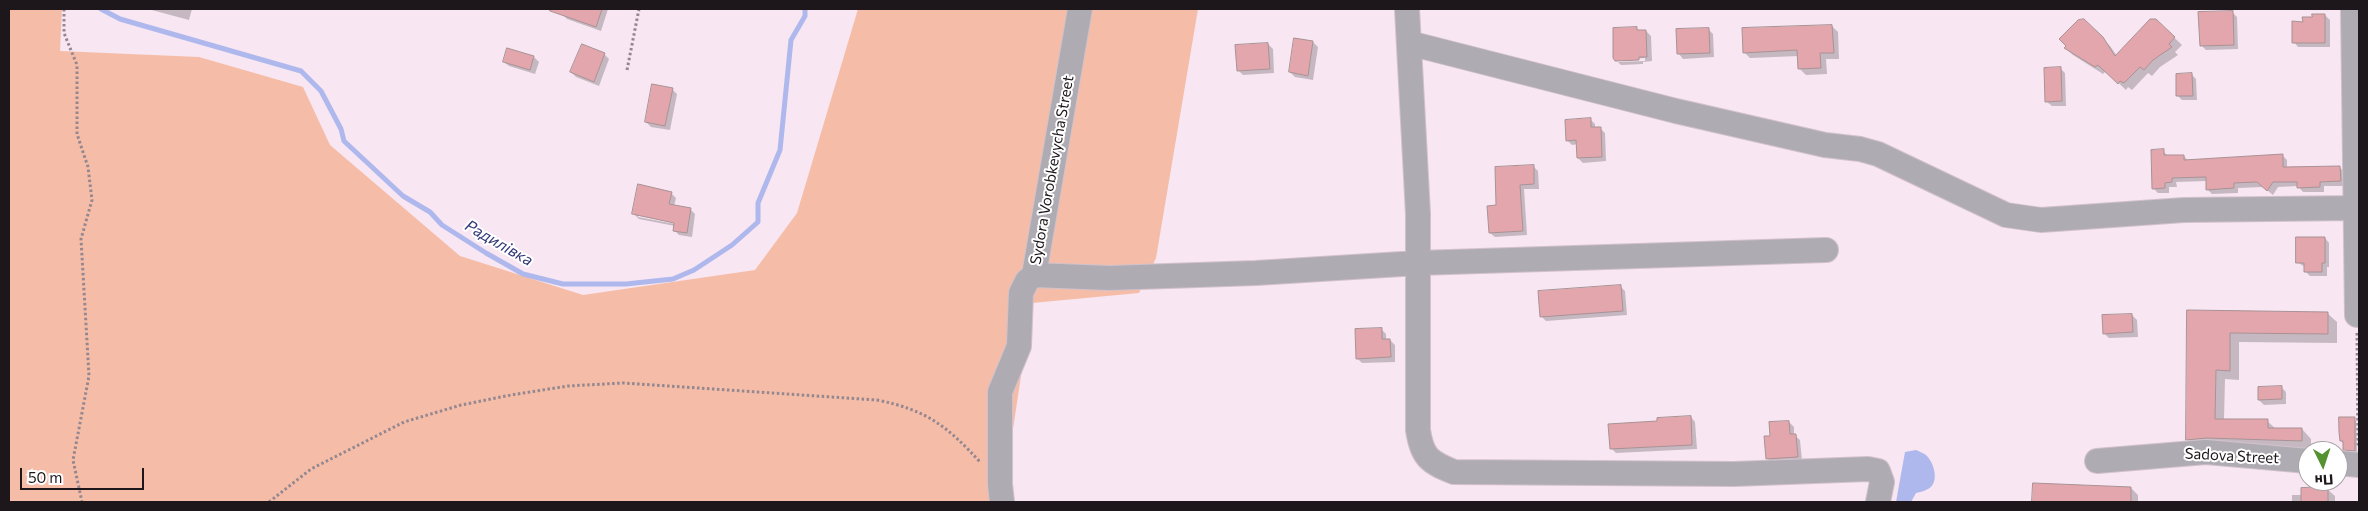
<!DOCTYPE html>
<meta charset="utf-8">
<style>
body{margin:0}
#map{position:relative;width:2368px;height:511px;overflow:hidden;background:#f8e6f2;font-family:Commissioner,sans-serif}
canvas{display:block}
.frame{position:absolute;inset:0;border:10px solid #1d171b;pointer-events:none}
.north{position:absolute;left:2298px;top:441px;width:50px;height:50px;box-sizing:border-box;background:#fff;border:1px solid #a5a2a4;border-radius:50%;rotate:176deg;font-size:14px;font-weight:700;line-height:20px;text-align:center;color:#1d171b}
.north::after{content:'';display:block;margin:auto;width:18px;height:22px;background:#549130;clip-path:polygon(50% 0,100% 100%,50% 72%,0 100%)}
.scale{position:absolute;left:20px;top:468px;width:124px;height:22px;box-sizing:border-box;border:2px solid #1d171b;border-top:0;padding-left:6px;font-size:15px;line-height:18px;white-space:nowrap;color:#1d171b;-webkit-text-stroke:4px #fff;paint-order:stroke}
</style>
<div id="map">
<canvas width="2368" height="511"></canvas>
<div class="frame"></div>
<div class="north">Пн</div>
<div class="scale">50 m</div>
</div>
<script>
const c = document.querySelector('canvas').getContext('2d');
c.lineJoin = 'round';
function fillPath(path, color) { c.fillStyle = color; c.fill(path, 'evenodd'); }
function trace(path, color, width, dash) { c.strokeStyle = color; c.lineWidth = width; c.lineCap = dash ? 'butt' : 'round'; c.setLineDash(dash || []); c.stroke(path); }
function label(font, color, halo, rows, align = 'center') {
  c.font = font + ' Commissioner,sans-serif'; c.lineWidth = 4; c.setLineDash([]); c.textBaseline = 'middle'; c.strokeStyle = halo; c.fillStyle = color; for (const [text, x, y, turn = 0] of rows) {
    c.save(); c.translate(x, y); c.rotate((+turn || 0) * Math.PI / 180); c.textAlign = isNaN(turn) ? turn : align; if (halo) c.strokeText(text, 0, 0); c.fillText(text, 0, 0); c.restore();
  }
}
fillPath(new Path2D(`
 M9,9H62L60,51L199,57L303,87L330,145L460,256L583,295L755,270L797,213L858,9H1198L1156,258L1139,293L1032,303L1002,502H9Z`), '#f5bda7');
fillPath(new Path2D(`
 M1916,450C1920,452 1924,453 1927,456C1934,463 1940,483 1928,489C1925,491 1920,492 1916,493L1911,502H1896L1905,452Z`), '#afb8ec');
fillPath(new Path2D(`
 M148,9H192L189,20Z
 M564,9H608L601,31L567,19L562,14Z
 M2232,12L2237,17L2238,49L2206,50L2201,45Z
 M2325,15L2330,20V47H2298L2294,42L2304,23Z
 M2156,20L2182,45L2175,52L2178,55L2160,67L2152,76L2148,73L2132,90L2128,87L2126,90L2106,71L2103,74L2073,55L2066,48L2083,21L2110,46L2117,56Z
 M1832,26L1838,32L1839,59H1826L1827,74L1806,75L1799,68V56L1750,58L1744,52Z
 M1636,28L1640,31H1646L1651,36L1652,61L1643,62V64L1621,65L1618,62L1645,61V58L1617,60V62L1614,58Z
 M1708,29L1713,34L1714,57L1683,59L1679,54Z
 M1295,40L1313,42L1318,47L1313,80L1295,77L1290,72Z
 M1268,44L1273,49L1274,73L1243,75L1238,70Z
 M582,45L605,55L609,59L599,86L576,77L571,72Z
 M508,49L534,57L539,62L535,74L509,66L504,62Z
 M2060,68L2065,73L2066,106H2052L2047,102Z
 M2192,75L2196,79L2197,100H2182L2177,95Z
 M672,89L677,94L670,130L651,127L646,122Z
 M1590,119L1595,124V128H1600L1605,133L1606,161L1583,163L1578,158V144L1572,145L1567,140Z
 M2163,151L2168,156H2184L2188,161L2282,155L2287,160V168H2340L2345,172V186H2324V192H2303L2298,186L2278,187L2273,195L2263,187L2238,188V193L2212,194L2207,189V181L2176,182L2177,187H2169V193H2158L2153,188Z
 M1533,166L1538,171L1539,189H1524L1527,235L1495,237L1490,233L1498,206Z
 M671,193L676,198L674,206L690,209L695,214L692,237L679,235L674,230L675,226L639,219L634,214ZM638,214L680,223V225L638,217Z
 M2325,238L2329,243V267H2327V276H2310L2305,271V267L2297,262Z
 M1620,286L1625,291L1627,315L1546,321L1541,316Z
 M2188,311L2327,313L2337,322V343L2239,342V380L2225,379L2224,420L2267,421L2276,429H2302L2311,439V450L2197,449L2187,439Z
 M2132,315L2137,320L2138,337L2109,338L2104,333Z
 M1381,329L1386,334V340H1390L1395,345V362L1362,363L1357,358Z
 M2281,387L2286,392V404L2264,405L2259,400Z
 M1691,417L1695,422L1697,449L1616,453L1611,448L1658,423Z
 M2354,419L2356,421L2357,452L2347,451L2341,440Z
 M1789,422L1794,427V435L1800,440L1802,461L1772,463L1767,458L1771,437Z
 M2034,484L2131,488L2138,495V502H2033Z
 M2327,489L2335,496V502H2292V495H2302Z`), '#0003');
trace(new Path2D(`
 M101,9L120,19L301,71L321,91L341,129L344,141L403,196L430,212L442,225L486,253L523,274L563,284H626L673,279L694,270L732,245L758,222V203L780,150L791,40L805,16V9`), '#afb8ec', 5);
const building = new Path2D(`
 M550,9H602L596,27L550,11Z
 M2233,11L2234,45L2200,46L2198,12Z
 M2312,14H2325V43H2292V21L2303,22L2302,17H2312Z
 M2084,19L2103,37L2115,56L2150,19H2156L2175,37L2169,44L2172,47L2153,60L2144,70L2140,67L2124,83L2120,81L2118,84L2098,65L2095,67L2064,48L2066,46L2059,39L2078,20Z
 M1832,25L1834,53H1820L1821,68L1798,69L1797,50L1743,53L1742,28Z
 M1637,27V30H1646L1647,57H1639V60L1615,61L1613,58V28Z
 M1709,28L1710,53L1677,54L1676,29Z
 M1294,38L1313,41L1308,76L1289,72Z
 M1268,43L1270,69L1237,71L1235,45Z
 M582,44L605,53L594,82L570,72Z
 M507,48L534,56L530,70L503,62Z
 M2061,67L2062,101L2045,102L2044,68Z
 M2192,73L2193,96H2176V74Z
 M652,84L673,88L665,126L645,122Z
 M1591,118V127H1601L1602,157L1577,158L1576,140L1566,141L1565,120Z
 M2164,149V155H2184V160L2283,154V167L2340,166L2341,181L2320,182V187L2297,188V182H2273L2267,191L2257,182L2234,183V188L2206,190V177L2172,178V182L2165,183V188L2152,189L2151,150Z
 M1534,165V184L1520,185L1523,231L1489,233L1487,206L1496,205L1495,167Z
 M638,184L672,192L669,204L691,208L687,233L673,231L674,223L632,214Z
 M2296,237H2325V263H2322V272H2304V263H2296Z
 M1621,285L1623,311L1540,317L1538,291Z
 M2187,310L2328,312V334L2230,333V371L2216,370L2215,419H2268V428H2302V441L2207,438L2186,440Z
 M2132,314L2133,332L2103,334L2102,315Z
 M1382,328V339H1390L1391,357L1356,359L1355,329Z
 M2282,386V399L2258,400V387Z
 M1691,416L1692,445L1610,449L1608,424L1657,421V418Z
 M2339,417H2355V451L2343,450V441H2340L2339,432Z
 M1789,421L1790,434H1796L1798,457L1766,459L1764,436H1770L1769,422Z
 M2033,483L2131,487V502H2032Z
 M2328,487V502H2301V488Z`);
fillPath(building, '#e4a6ad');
trace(building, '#a79295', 1);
const minor = new Path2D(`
 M1407,9L1418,214V430C1422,457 1429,462 1454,472L1734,474L1868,469L1878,471L1882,482L1878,502
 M2353,9L2357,315
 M1409,43L1676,111L1825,145L1860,149L1878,154L2006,215L2041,220L2184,210L2355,208
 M1034,275L1109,278L1256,273L1418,263L1826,250
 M2097,461L2206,452L2308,461
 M2338,463L2359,465
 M1002,502L1000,484V392L1019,346L1021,293L1027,281L1034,275L1080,9`);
trace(minor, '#d1c1cb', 26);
trace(new Path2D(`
 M64,9V33L77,65V134L88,167L92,200L81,239L89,376L73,460L82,502
 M627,70L639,9
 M2357,333L2358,447
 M269,502L311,469L404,422L461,405L511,395L568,386L623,383L877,400C927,410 947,426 981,463`), '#948790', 3, [2.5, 2.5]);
trace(minor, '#afabb3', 24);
label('15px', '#1d171b', '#fff', [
 ["Sydora Vorobkevycha Street",1052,170,-80],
 ["Sadova Street",2232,456,3]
]);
label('italic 16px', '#343977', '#fff', [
 ["Радилівка",499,243,30]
]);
</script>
